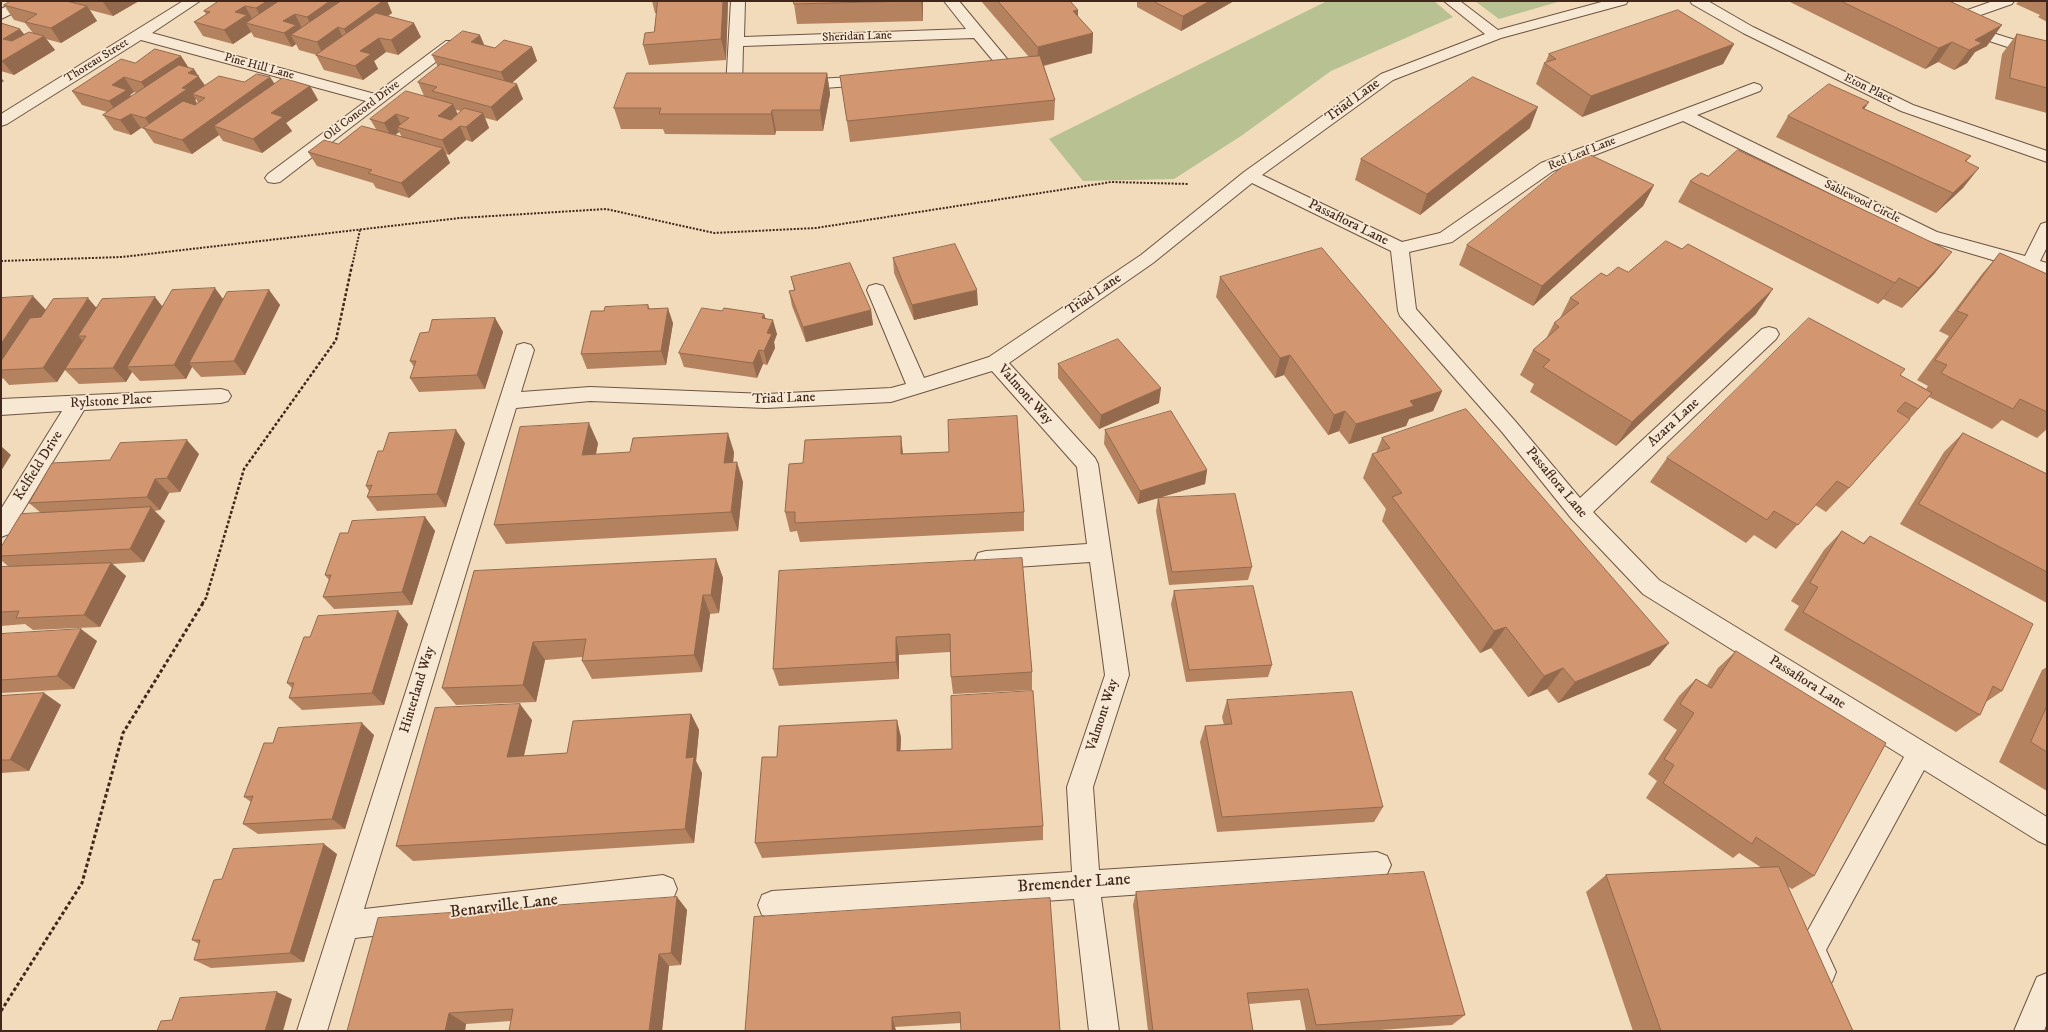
<!DOCTYPE html>
<style>
body{margin:0}
#map{position:relative;width:2048px;height:1032px;overflow:hidden;background:#f1dbbb;font-family:"IM FELL DW Pica",serif}
canvas{display:block}
.frame{position:absolute;inset:0;border:2px solid #41271b;pointer-events:none}
</style>
<div id="map">
<canvas width="2048" height="1032"></canvas>
<div class="frame"></div>
</div>
<script>
const c = document.querySelector('canvas').getContext('2d');
c.lineJoin = 'round';
function fillPath(path, color) { c.fillStyle = color; c.fill(path, 'evenodd'); }
function trace(path, color, width, dash) { c.strokeStyle = color; c.lineWidth = width; c.lineCap = dash ? 'butt' : 'round'; c.setLineDash(dash || []); c.stroke(path); }
function label(font, color, halo, rows, align = 'center') {
  c.font = font + ' "IM FELL DW Pica",serif'; c.lineWidth = 3.5; c.setLineDash([]); c.textBaseline = 'middle'; c.strokeStyle = halo; c.fillStyle = color; for (const [text, x, y, turn = 0] of rows) {
    c.save(); c.translate(x, y); c.rotate((+turn || 0) * Math.PI / 180); c.textAlign = isNaN(turn) ? turn : align; if (halo) c.strokeText(text, 0, 0); c.fillText(text, 0, 0); c.restore();
  }
}
fillPath(new Path2D(`
 M1327,1H1434L1453,17L1331,71L1241,136L1174,179L1083,181L1049,139Z
 M1475,1H1561L1499,19Z`), '#b7c192');
const minor = new Path2D(`
 M16,1H34L32,4L1,19V9Z
 M183,1H200L152,33L375,94L446,41H456L459,44L280,182L274,183L268,182L265,178L268,174L366,101L141,40L7,124L1,126V114Z
 M731,1H745L744,37L966,29L944,1H959L1018,72L1015,75H1005L974,38L743,46L742,87L740,90H728L726,87Z
 M1444,1H1460L1498,30L1605,1H1628L1626,4L1501,38L1393,80L1262,175L1402,242L1440,233L1541,163L1754,83L1760,85L1762,88L1760,91L1697,115L1937,232L2025,256L2041,224L2047,222V247L2040,261L2047,263V276L1925,240L1683,121L1553,171L1452,242L1409,252L1416,309L1516,422L1580,498L1762,329L1769,327L1776,329L1779,334L1776,339L1593,512L1659,580L2047,817V845L2038,841L1924,770L1826,950L1836,972L1832,982L1822,986L1812,982L1797,950L1904,757L1643,594L1571,518L1502,432L1400,316L1398,311L1391,251L1252,183L1153,263L1009,363L1095,458L1098,464L1129,675L1093,787L1099,870L1377,852L1387,856L1391,865L1387,874L1377,878L1101,897L1119,1031H1089L1074,899L772,919L762,915L758,905L762,895L772,891L1072,872L1067,787L1105,675L1090,562L986,569L978,567L975,560L978,553L986,551L1087,544L1077,467L992,371L891,402L766,408L590,401L516,408L364,909L663,875L673,879L677,889L673,899L663,903L355,938L327,1031H297L517,345L524,343L531,345L534,350L521,392L590,387L766,394L891,388L906,384L867,290L869,286L876,284L883,286L885,290L924,378L989,357L1141,255L1244,172L1381,74L1485,34Z
 M1993,1H2014L2012,4L1952,25H1942L1940,22L1942,19Z
 M1964,24L2047,50V60L1959,31L1957,28L1959,25Z
 M871,76L877,78L879,81L877,84L798,90L792,88L790,85L792,82L798,80Z
 M221,389L228,391L231,396L228,401L221,403L84,410L9,534L1,537V509L62,411L1,415V399Z
 M2047,973V1023L2044,1031H2014L2037,977Z`);
const tertiary = new Path2D(`
 M1690,1H1708L1753,27L1913,105L2047,151V162L1901,111L1743,33L1692,4Z`);
trace(minor, '#6d5443', 2);
trace(tertiary, '#6d5443', 2);
trace(new Path2D(`
 M1,261L122,257L460,218L606,209L714,233L816,228L1111,182L1189,184
 M352,266L360,230`), '#41271b', 2, [2, 1.5]);
trace(new Path2D(`
 M202,604L206,598L244,469L336,340L352,265`), '#41271b', 2.5, [3, 2]);
trace(new Path2D(`
 M1,1011L82,883L123,733L203,603`), '#41271b', 3, [3.5, 2.5]);
fillPath(minor, '#f6e8d3');
fillPath(tertiary, '#f6e8d3');
fillPath(new Path2D(`
 M11,1H139L113,16L90,10L97,21L61,43L46,39L55,50L14,75L1,71V23L24,34L33,33L25,23L14,20L4,5Z
 M219,1H387L392,13L388,16L421,37L398,55L386,52L374,61L378,69L363,80L324,70L316,55H317L299,50L296,44L292,47L254,37L251,32L233,44L203,36L194,22L206,14L204,11Z
 M652,1H728L726,60L649,65L643,45L654,32L657,13H655Z
 M794,1H923V21L797,24L794,4Z
 M981,1H1070L1078,17L1093,33L1092,53L1044,66L1055,100L1054,120L850,142L840,76L1029,57Z
 M1137,1H1234L1181,31L1137,7Z
 M1790,1H1949L1987,46L1975,52L1967,63L1954,70L1938,62L1925,69L1790,2Z
 M2019,1H2047V22L2038,17L2040,15L2016,4Z
 M2017,34L2047,41V113L1995,99L2002,54Z
 M1734,44L1723,64L1582,117L1536,84L1544,63H1545L1549,54Z
 M484,45L495,48L532,47L537,61L512,83L523,99L497,121L485,118L489,128L472,142L466,140L449,155L446,154L450,163L409,198L376,188L373,183L317,166L308,152L338,144L376,129L370,119L424,96L418,82L438,67L432,55ZM456,110L461,111L457,114ZM399,132L402,137L395,135Z
 M181,56L188,67L198,76L205,85L244,82L270,77L275,84L310,86L318,100L286,123L292,131L262,153L223,141L219,135L192,154L154,143L144,129L141,128L131,135L114,130L103,115L107,112L82,105L72,91L135,63ZM134,92L137,93L131,96L130,95ZM196,99L198,103H197L195,100Z
 M827,73L830,94L823,131H776L775,135L665,134L663,129H621L614,108Z
 M1865,109L1971,156L1966,162L1963,188L1936,213L1776,137L1788,116Z
 M1530,128L1420,215L1355,180L1361,159Z
 M1708,176L1935,273L1902,308L1883,299L1878,304L1678,202L1690,181Z
 M1654,185L1643,206L1533,306L1459,265L1467,245Z
 M2000,253L2047,274V429L2037,438L2002,420L1992,429L1929,397L1849,488L1826,512L1815,505L1776,549L1754,535L1746,543L1650,482L1667,458L1900,375L1926,389L1928,386L1917,380L1949,336L1939,331L1982,274Z
 M893,258L978,305L914,320L894,273Z
 M1628,272L1756,314L1616,446L1530,392L1534,384L1520,375L1533,350L1546,339L1554,323L1560,318L1570,298L1607,276Z
 M791,277L871,310L873,325L806,342L792,306L789,291L794,290Z
 M1220,277L1442,391L1433,411L1409,419L1406,426L1349,444L1339,431L1328,435L1284,375L1275,378L1216,297Z
 M269,290L280,305L245,375L201,377L192,367L186,379L140,381L132,372L126,382L79,384L65,370L57,382L9,385L3,378L1,381V298L46,310L97,308L162,306L223,299Z
 M648,305L650,309L673,323L666,365L587,369L581,354L604,311Z
 M722,311L764,314L766,319L777,334L774,342L775,348L767,365L763,364L757,378L684,367L679,353Z
 M495,318L503,332L485,389L419,392L410,378L414,367L410,361L429,332Z
 M1058,364L1159,403L1099,429L1058,378Z
 M1105,430L1207,470L1205,484L1159,498L1252,567L1248,580L1169,585L1156,511L1158,498L1138,504L1104,444Z
 M1963,433L2047,474V603L1900,524L1944,452Z
 M901,436L903,454L1024,512V531L800,542L797,531L790,532L785,512L803,463Z
 M1382,438L1650,665L1558,703L1547,689L1528,697L1491,648L1480,653L1382,521L1386,509L1363,478L1372,454L1376,453Z
 M465,443L446,507L377,511L367,497L369,491L366,486Z
 M598,443L596,454L734,452L733,463L743,482L738,531L506,544L494,525Z
 M199,454L180,492L169,493L160,510L154,511L165,521L144,562L113,564L126,576L100,627L33,630L25,624L1,626V567H9L1,560V547L41,513L29,503L110,460Z
 M425,517L435,531L412,605L334,609L323,597L329,580L325,575L348,533Z
 M1842,531L1863,543L1870,536L2002,691L1986,702L1980,715L1956,732L1784,630L1799,606L1791,601L1824,550Z
 M1022,558L1032,672V690L953,694L951,677L950,652L899,655V679L779,686L773,669Z
 M716,559L723,578L719,613L710,614L702,672L592,679L582,661V657L545,660L536,702L456,705L442,688L474,571Z
 M1174,591L1272,665L1268,677L1186,682L1171,604Z
 M408,624L384,705L302,710L289,698L292,688L287,683L310,637Z
 M1,634L97,641L74,689L1,693Z
 M1736,651L1814,876L1792,889L1787,886L1853,1031H1633L1586,892L1606,875L1762,868L1739,853L1733,858L1646,798L1657,781L1648,774L1677,730L1663,720L1679,696L1696,679L1707,685L1718,668Z
 M2047,667V791L1999,762L2042,670Z
 M44,693L61,705L29,771L1,773V696Z
 M1227,700L1383,807L1374,822L1217,832L1200,742L1205,726L1224,725L1222,717Z
 M691,714L699,730L696,761L702,773L694,843L413,861L396,846L532,720L524,756L567,753Z
 M374,735L345,829L258,834L243,824L251,802L244,797Z
 M901,737L900,751L1043,826V840L762,858L755,843L777,757Z
 M337,854L304,962L211,968L194,960L199,944L192,940L222,879Z
 M1136,892L1465,1015L1452,1025L1365,1031H1306L1300,1000L1248,1004L1253,1031H1148L1133,905Z
 M677,897L687,910L681,965L669,966L662,1031H509L511,1021L466,1024L465,1031H347Z
 M1050,898L961,1023L895,1027L896,1031H745Z`), '#b58260');
fillPath(new Path2D(`
 M105,1H139L113,16L103,2Z
 M267,1H297L264,23L256,8Z
 M330,1H347L314,31L307,17Z
 M383,1H387L392,13L351,43L344,29Z
 M723,1H728L726,60L721,39Z
 M921,1H923V21Z
 M1210,1H1234L1181,31L1183,16Z
 M87,6L97,21L61,43L51,28Z
 M245,6L253,20L246,23L251,32L233,44L224,30L235,12Z
 M1078,10V30L1073,11Z
 M295,14L302,28L291,36L296,44L292,47L284,33L283,21Z
 M414,23L421,37L398,55L391,40Z
 M2002,25L1987,46L1975,52L1967,63L1954,70L1969,50L1975,40Z
 M338,27L345,42L324,57L317,42Z
 M20,29L31,43L14,53L3,39Z
 M1093,33L1092,53L1037,67L1038,47Z
 M480,35L486,49L471,42Z
 M44,36L55,50L14,75L2,61Z
 M379,38L386,52L374,61L378,69L363,80L355,66L360,51Z
 M1952,42L1938,62L1925,69L1939,48Z
 M1734,44L1723,64L1582,117L1591,96Z
 M532,47L537,61L507,87L501,72Z
 M181,56L190,70L151,97L141,82Z
 M194,69L208,91L192,94L196,99L195,100L197,104L155,132L145,118L182,88L188,73Z
 M827,73L830,94L823,131L820,110Z
 M124,77L134,92L130,95L137,104L119,116L109,101L112,85Z
 M270,77L279,92L214,126L219,135L192,154L182,140Z
 M1,78L4,81L1,83Z
 M517,84L523,99L497,121L491,107Z
 M310,86L318,100L286,123L292,131L262,153L253,139L271,113Z
 M1869,102L1855,123L1862,108Z
 M453,104L460,119L445,131L438,116Z
 M1538,107L1530,128L1420,215L1427,194Z
 M772,110L776,131L775,135L771,114Z
 M483,113L489,128L472,142L466,127Z
 M131,114L141,128L131,135L120,120Z
 M396,114L403,129L397,127L399,132L392,138L384,123Z
 M460,126L466,140L449,155L442,140Z
 M443,148L450,163L409,198L401,183Z
 M1979,168L1963,188L1936,213L1953,193Z
 M1654,185L1643,206L1533,306L1542,286Z
 M1952,252L1935,273L1902,308L1919,288Z
 M1899,278L1883,299L1878,304L1895,283Z
 M215,288L226,303L189,363L192,367L186,379L174,365Z
 M1773,289L1756,314L1616,446L1632,422Z
 M269,290L280,305L245,375L234,361Z
 M977,290L978,305L914,320L912,305Z
 M33,296L47,311L1,370V344Z
 M155,297L166,311L127,367L132,372L126,382L113,368Z
 M88,298L101,313L86,336H78L83,341L57,382L43,368Z
 M668,308L673,323L666,365L661,351Z
 M871,310L873,325L806,342L803,327Z
 M764,314L768,328L762,318Z
 M495,318L503,332L485,389L477,375Z
 M773,320L777,334L774,342L775,348L767,365L764,351L767,333Z
 M759,350L763,364L757,378L753,363Z
 M1290,355L1284,375L1275,378L1280,358Z
 M1161,388L1159,403L1099,429L1101,415Z
 M1442,391L1433,411L1409,419L1406,426L1349,444L1356,424L1410,401Z
 M1345,411L1339,431L1328,435L1334,415Z
 M589,423L598,443L592,474L582,455Z
 M456,430L465,443L446,507L437,494Z
 M728,433L734,452L731,483L724,463Z
 M901,436L903,456L901,454Z
 M187,440L199,454L180,492L167,478Z
 M1,446L11,455L1,471Z
 M737,462L743,482L738,531L731,512Z
 M1207,470L1205,484L1138,504L1140,491Z
 M155,479L169,493L160,510L147,497Z
 M151,507L165,521L144,562L130,549Z
 M425,517L435,531L412,605L402,592Z
 M716,559L723,578L719,613L711,595Z
 M111,563L126,576L100,627L84,615Z
 M703,595L710,614L702,672L694,655Z
 M398,611L408,624L384,705L372,693Z
 M1506,627L1491,648L1480,653L1494,631Z
 M81,629L97,641L74,689L57,676Z
 M896,637L899,655V679L896,662Z
 M533,642L545,660L536,702L523,685Z
 M1669,643L1650,665L1558,703L1575,682Z
 M1563,668L1547,689L1528,697L1544,676Z
 M44,693L61,705L29,771L10,760Z
 M520,704L532,720L520,772L507,757Z
 M691,714L699,730L696,761L702,773L694,843L685,829L686,758Z
 M897,720L901,737L900,767L897,751Z
 M362,723L374,735L345,829L332,819Z
 M324,844L337,854L304,962L290,953Z
 M677,897L687,910L681,965L671,953Z
 M659,954L669,966L662,1031H649Z
 M277,992L292,999L283,1031H265Z
 M449,1013L466,1024L465,1031H445Z
 M892,1017L895,1027L896,1031H892Z`), '#936a4e');
const building = new Path2D(`
 M11,1H66L87,6L51,28L25,22L37,14L4,5Z
 M219,1H267L256,8L245,6L235,12L247,15L224,30L194,22L210,12L204,11Z
 M279,1H330L307,17L295,14L283,21L296,25L284,33L246,23Z
 M341,1H383L344,29L338,27L317,42L291,35Z
 M658,1H723L721,39L643,45L645,33L654,32Z
 M794,1H909L794,4Z
 M998,1H1070L1078,10L1073,11L1093,33L1038,47Z
 M1153,1H1210L1183,16Z
 M1841,1H1949L2002,25L1975,40L1982,43L1969,50L1952,42L1939,48Z
 M1678,10L1734,44L1591,96L1544,63L1556,59L1549,54Z
 M376,13L414,23L391,40L379,38L360,51L371,54L355,66L316,55Z
 M1,23L20,29L3,39L12,41L29,32L44,36L2,61L1,60Z
 M463,31L480,35L471,42L495,48L504,40L532,47L501,72L432,55Z
 M2017,34L2047,41V88L2010,78Z
 M155,49L181,56L141,82L124,77L112,85L127,90L109,101L72,91L121,59L135,63Z
 M1040,56L1055,100L847,121L840,76Z
 M441,64L517,84L491,107L432,91L437,87L418,82Z
 M179,65L194,69L188,73L199,76L182,88L187,89L145,118L131,114L120,120L103,115Z
 M627,73H827L820,110H772L771,114H659L661,108H614Z
 M257,74L270,77L182,140L143,128L183,101L195,105L205,98L192,94L219,76L244,82Z
 M1473,77L1538,107L1427,194L1361,159Z
 M283,78L310,86L271,113L283,117L253,139L214,126Z
 M1829,84L1869,102L1862,108L1971,156L1965,161L1979,168L1953,193L1788,116Z
 M406,91L453,104L438,116L451,120L464,108L483,113L466,127L460,126L442,140L397,127L409,118L396,114L384,123L370,119Z
 M362,126L443,148L401,183L368,173L372,170L308,152L324,140L338,144Z
 M1738,150L1952,252L1919,288L1899,278L1895,283L1690,181L1701,173L1708,176Z
 M1582,151L1654,185L1542,286L1467,245Z
 M1666,241L1682,249L1688,244L1773,289L1632,422L1543,367L1550,360L1533,350L1559,327L1554,323L1579,303L1570,298L1601,273L1607,276L1618,267L1628,272Z
 M955,244L977,290L912,305L893,258Z
 M1322,248L1442,391L1410,401L1414,406L1356,424L1345,411L1334,415L1290,355L1280,358L1220,277Z
 M2000,253L2047,274V412L2020,399L2013,409L1941,373L1947,365L1935,360L1968,315L1957,311Z
 M850,263L871,310L803,327L789,291L795,290L791,277Z
 M215,288L174,365L127,367L172,290Z
 M269,290L234,361L189,363L227,292Z
 M33,296L1,344V298Z
 M155,297L113,368L65,369L86,336H78L102,299Z
 M88,298L43,368L1,370V361L30,318L41,317L53,299Z
 M648,305V309L668,308L661,351L581,354L591,311H604L605,307Z
 M702,308L722,311L724,308L764,314L762,318L773,320L767,333L772,334L764,351L759,350L753,363L679,353Z
 M495,318L477,375L410,378L416,361H410L420,333L429,332L432,320Z
 M1809,318L1905,369L1900,375L1932,393L1918,409L1905,402L1897,411L1910,419L1849,488L1837,481L1798,525L1774,511L1767,520L1667,458Z
 M1118,339L1161,388L1101,415L1058,364Z
 M1466,409L1669,643L1575,682L1563,668L1544,676L1506,627L1494,631L1392,497L1402,493L1372,454L1390,448L1382,438Z
 M1171,411L1207,470L1140,491L1105,430Z
 M1017,416L1024,512L795,523V512H785L789,464L803,463L805,440L901,436V454L949,452L948,420Z
 M589,423L582,455L630,452L633,438L728,433L724,463L737,462L731,512L494,525L520,427Z
 M456,430L437,494L367,497L372,485L366,486L378,451H383L389,433Z
 M1963,433L2047,474V572L1919,504Z
 M187,440L167,478L155,479L147,497L29,503L52,463L110,460L120,443Z
 M1235,494L1252,567L1172,572L1158,498Z
 M151,507L130,549L1,556V547L21,514Z
 M425,517L402,592L323,597L331,575H325L340,533H348L352,521Z
 M1842,531L1864,544L1870,536L2033,624L2002,691L1993,686L1980,715L1803,612L1818,587L1810,583Z
 M1022,558L1032,672L951,677L950,634L896,637V662L773,669L779,571Z
 M716,559L711,595H703L694,655L582,661L586,639L533,642L523,685L442,688L474,571Z
 M111,563L84,615L16,618L19,611L1,612V567Z
 M1253,586L1272,665L1189,670L1174,591Z
 M398,611L372,693L289,698L294,683H287L304,637H310L318,616Z
 M81,629L57,676L1,680V634Z
 M1736,651L1886,743L1814,876L1756,837L1752,844L1663,783L1674,765L1664,759L1694,713L1680,704L1696,679L1711,688Z
 M1033,691L1043,826L755,843L762,757H777L779,726L897,720V751L952,749L951,696Z
 M1352,692L1383,807L1222,817L1205,726L1232,724L1227,700Z
 M44,693L10,760H1V696Z
 M520,704L507,757L567,753L573,721L691,714L686,758L694,757L685,829L396,846L435,708Z
 M2047,706V752L2031,742Z
 M362,723L332,819L243,824L253,796L244,797L264,743H273L278,728Z
 M324,844L290,953L194,960L200,940H192L214,880L222,879L233,849Z
 M1779,867L1853,1031H1661L1606,875Z
 M1424,872L1465,1015L1316,1025L1308,989L1247,993L1253,1031H1153L1136,892Z
 M677,897L671,953L659,954L649,1031H509L513,1009L449,1013L445,1031H347L378,918Z
 M1050,898L1060,1031H961L960,1012L892,1017V1031H745L754,917Z
 M277,992L265,1031H157L161,1021L172,1020L180,998Z`);
fillPath(building, '#d29770');
trace(building, '#936a4e', 1);
label('12px', '#41271b', '#f6e8d3', [
 ["Sheridan Lane",857,37,-2],
 ["Thoreau Street",97,61,-32],
 ["Pine Hill Lane",259,67,15],
 ["Eton Place",1868,89,26],
 ["Old Concord Drive",362,111,-37],
 ["Red Leaf Lane",1582,154,-22],
 ["Sablewood Circle",1862,202,26]
]);
label('14px', '#41271b', '#f6e8d3', [
 ["Triad Lane",1353,101,-36],
 ["Passaflora Lane",1348,223,26],
 ["Triad Lane",1094,295,-34],
 ["Valmont Way",1025,395,48],
 ["Triad Lane",784,399,-2],
 ["Rylstone Place",111,402,-3],
 ["Azara Lane",1674,423,-43],
 ["Kelfield Drive",39,466,-58],
 ["Passaflora Lane",1556,483,50],
 ["Passaflora Lane",1807,683,32],
 ["Hinterland Way",418,690,-73],
 ["Valmont Way",1103,715,-72]
]);
label('17px', '#41271b', '#f6e8d3', [
 ["Bremender Lane",1074,884,-4],
 ["Benarville Lane",504,907,-7]
]);
</script>
